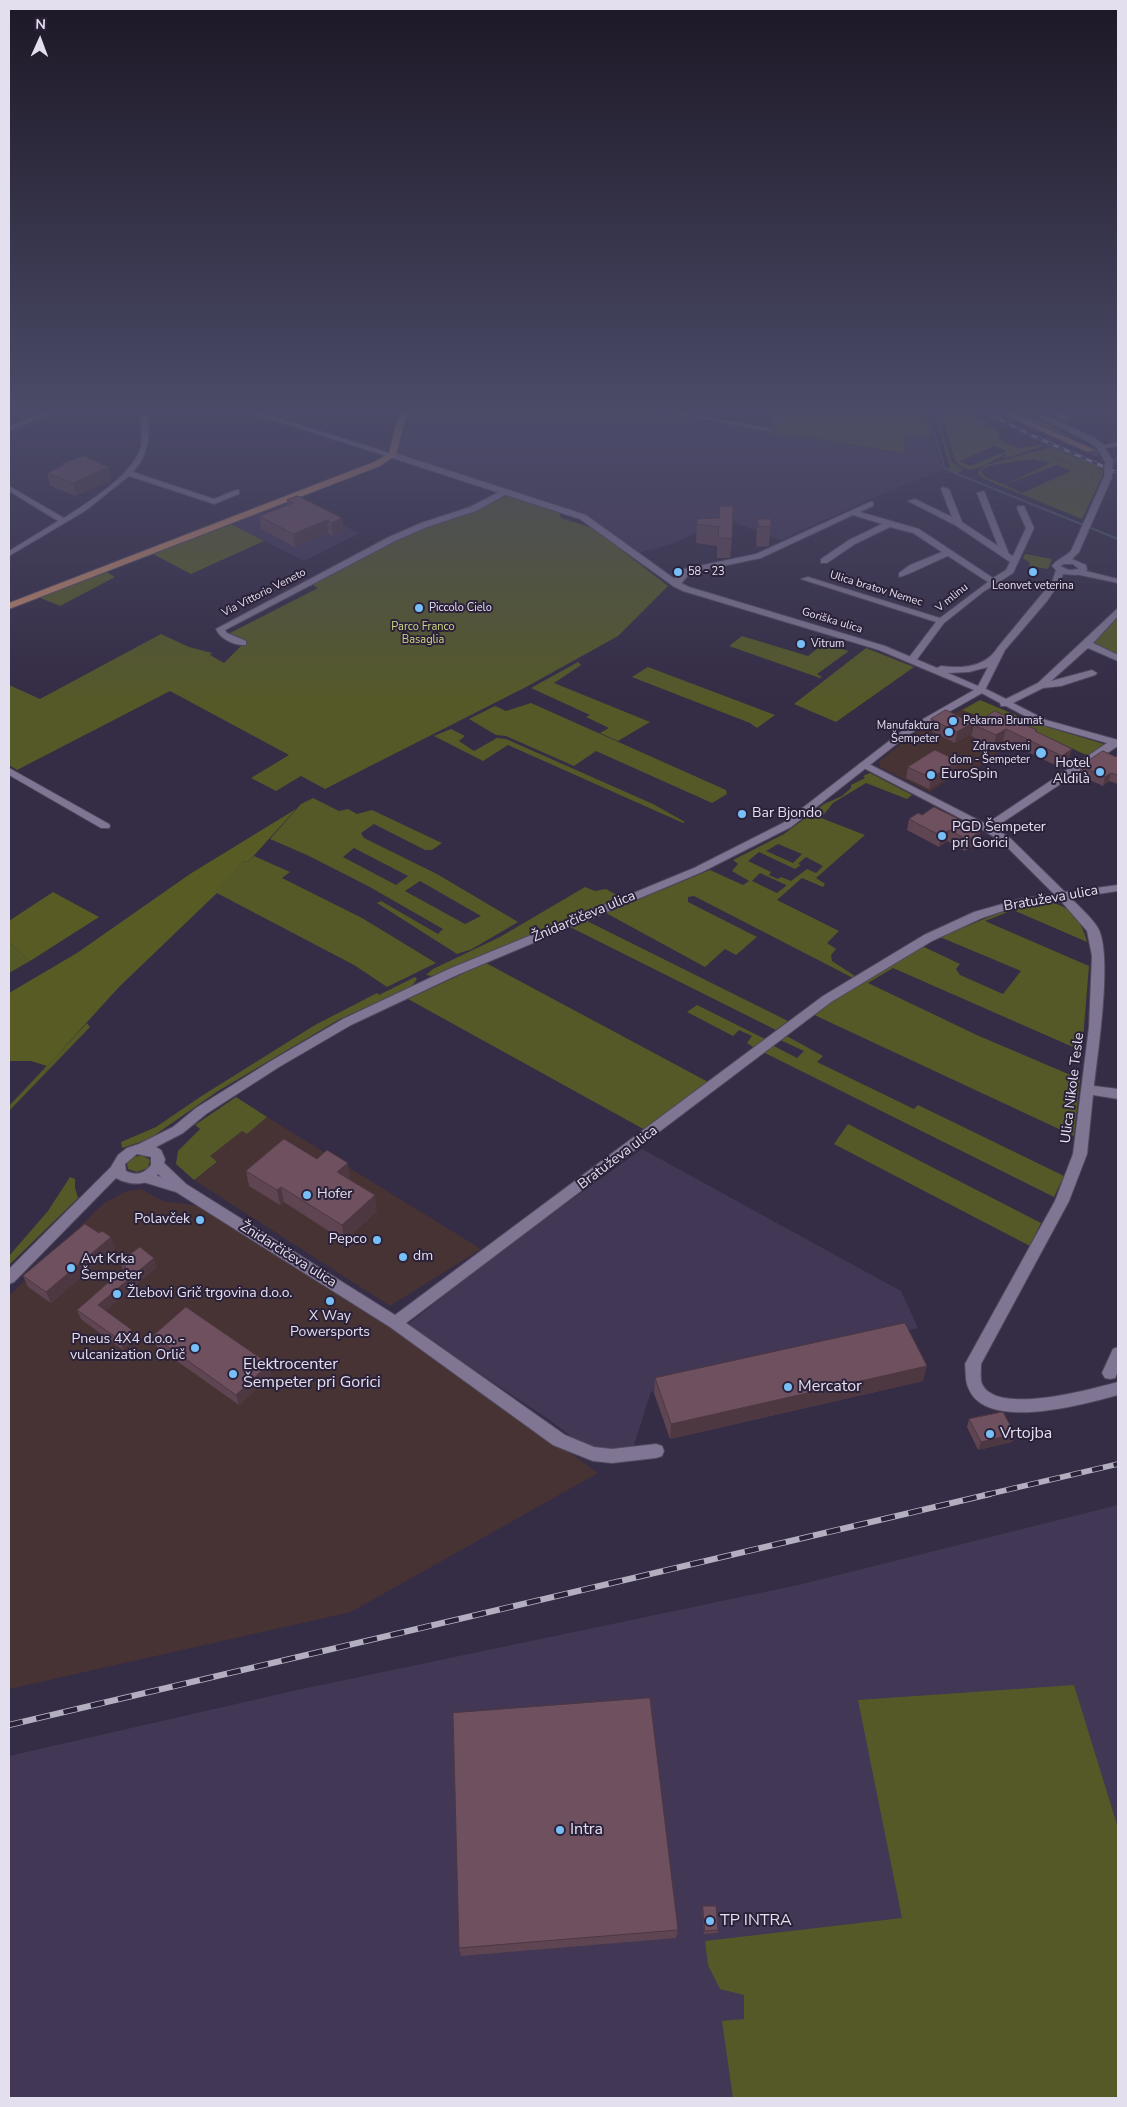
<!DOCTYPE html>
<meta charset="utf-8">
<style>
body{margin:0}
#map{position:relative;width:1127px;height:2107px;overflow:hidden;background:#352c45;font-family:"Nunito Sans",sans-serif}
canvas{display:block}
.frame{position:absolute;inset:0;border:10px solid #e4dfef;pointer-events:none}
.north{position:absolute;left:15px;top:15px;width:50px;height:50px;-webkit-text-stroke:4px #2b223a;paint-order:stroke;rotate:2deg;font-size:14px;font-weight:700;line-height:20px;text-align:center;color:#e4dfef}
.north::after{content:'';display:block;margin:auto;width:18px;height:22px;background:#e4dfef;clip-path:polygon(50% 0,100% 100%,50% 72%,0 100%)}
</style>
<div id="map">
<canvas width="1127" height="2107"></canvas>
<div class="frame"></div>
<div class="north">N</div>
</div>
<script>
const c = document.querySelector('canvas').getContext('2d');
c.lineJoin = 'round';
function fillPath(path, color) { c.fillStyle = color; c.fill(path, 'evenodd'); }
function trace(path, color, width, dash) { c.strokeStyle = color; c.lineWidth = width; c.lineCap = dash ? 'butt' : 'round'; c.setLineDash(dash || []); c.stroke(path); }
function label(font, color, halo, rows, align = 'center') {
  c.font = font + ' "Nunito Sans",sans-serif'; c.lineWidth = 4; c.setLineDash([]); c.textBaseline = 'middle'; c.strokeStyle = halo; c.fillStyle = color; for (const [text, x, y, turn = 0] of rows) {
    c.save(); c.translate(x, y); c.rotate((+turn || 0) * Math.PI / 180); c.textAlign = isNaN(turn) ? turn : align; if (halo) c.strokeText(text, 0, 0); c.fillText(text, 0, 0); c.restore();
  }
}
fillPath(new Path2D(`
 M962,709L978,717L975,720L1021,735L968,775L959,772L930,792L880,767L879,761L918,731Z
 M267,1117L481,1249L390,1306L194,1180L217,1163L209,1156L242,1131L247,1134Z
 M141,1189L163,1201L200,1206L378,1315L598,1473L351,1612L9,1689V1296L103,1204L124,1192Z`), '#473333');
fillPath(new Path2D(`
 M413,411H643L902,453L907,435L932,436L943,470L879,495L781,540L725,519L672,544L638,553L587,517L542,500L397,454L405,427Z
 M288,501L360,533L304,561L229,523Z
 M642,1149L901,1291L918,1328L651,1392L633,1448H587L548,1419L407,1325L504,1248Z
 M1118,1505V2098H9V1756L297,1690L798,1585Z`), '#423755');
fillPath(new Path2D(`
 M934,411H937L951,461L963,470L955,474L946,469L950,467Z
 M1005,411H1022L1070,436L1066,438Z
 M1051,447L1063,452L1047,451L1053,457L1082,469L1087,477L1084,484L1096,469H1103L1102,477L1082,519L984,479L978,473L980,468L986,465ZM1032,459L1050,463L1005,485L985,477L981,472L982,469L993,465ZM1057,465L1071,471L1022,493L1005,485Z
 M507,495L559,512L561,518L593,528L668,586L618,636L526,687L325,789L301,776L276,791L251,778L289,755L170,691L17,770L9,765V685L40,699L161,634L189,647L212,653L210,655L224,663L246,641L230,633L318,588L311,584L415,530L473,512Z
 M1025,554L1052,559L1048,569L1029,566L1030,563L1023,558Z
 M105,571L115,577L60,606L38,597Z
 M1115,617L1118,618V656L1088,644Z
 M742,636L808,656L823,644L849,651L817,674L822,677L820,678L729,646Z
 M866,648L914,667L836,722L794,704Z
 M578,662L581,665L554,683L650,722L618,741L600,733L609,728L586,717L590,715L531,688Z
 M648,667L775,715L757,728L750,723L632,677Z
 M980,700L1037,724L1104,744L1089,755L1084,754L1039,733L986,726L974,720L978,716L962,710Z
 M531,703L726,790L727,794L712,803L596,751L574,766L506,736L496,735L469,719L495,706L506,711Z
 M451,729L465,736L459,741L474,751L497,738L506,739L653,804L685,822L683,823L508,745L483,761L434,736Z
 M870,773L912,795L907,799L866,783L833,803L821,818L865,835L816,878L825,884L823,887L802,878L777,900L839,931L827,943L836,949L831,955L832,961L855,976L853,978L694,896L688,897V902L757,937L736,955L725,949L705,967L606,913L710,870L743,885L749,881L732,871L738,864L733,860L784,834L824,804L842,796L851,788V785L865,778L863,776ZM778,844L802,854L793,863L766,851ZM759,852L795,869L801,865L798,864L806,857L823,866L816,873L807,869L791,881L781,877L778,879L769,875L771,872L748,861ZM760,873L786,885V886L777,893L752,881Z
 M313,798L339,811L348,809L357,814L372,810L442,843L432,850H425L374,824L361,833L364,838L437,874L518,922L472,949L457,954L377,903L381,901L438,934L443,929L368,886L307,855L270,839L301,804ZM354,848L408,876L396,885L343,857ZM420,881L481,916L465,924L405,891Z
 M254,856L290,872L282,878L362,918L436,963L387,987L354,965L213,891L244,861L248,862Z
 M585,887L595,891L606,889L622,898L432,976L426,975L433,969L500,937Z
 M1044,902C1067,902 1082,920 1087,942L1013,910L985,921L1089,966L1082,1051L893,968L868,983L979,1036L1080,1079L1074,1136L810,1013L922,946L960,964L956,969L960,975L1003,994L1021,971L940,937L999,913Z
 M587,921L788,1021L776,1030L570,927Z
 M9,942L30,961L9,973Z
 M486,963L710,1083L647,1131L408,999Z
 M415,977L417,979L412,986L338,1020L218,1091L149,1139L122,1148L121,1142L156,1127L200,1097L315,1025L377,993L379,995Z
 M697,1005L765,1039L753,1047L747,1043L752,1036L739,1030L733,1036L687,1012Z
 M87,1023L90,1027L9,1111V1106Z
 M783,1034L823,1056L817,1062L914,1109L918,1105L1064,1176L1054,1197L761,1051L770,1044L797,1058L804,1051L778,1039Z
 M236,1097L267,1117L247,1134L242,1131L210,1156L217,1162L194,1180L176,1164L178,1151L200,1129L195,1125Z
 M848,1124L1041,1223L1030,1246L834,1144Z
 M142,1155L150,1160L148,1168L137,1172L128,1169L127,1163L131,1158Z
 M70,1177L75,1179V1188L78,1198L9,1265V1256L48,1211Z
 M1074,1685L1118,1828V2098H733L722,2021L744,2019V1995L720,1989L708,1965L705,1941L902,1918L858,1700Z`), '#555927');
fillPath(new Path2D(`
 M770,411H786L798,415L807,411H925L932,436L907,435L903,453L819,439L767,433L772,428Z
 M941,411H968L988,422L987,425L1000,432L998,434L1002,442L1020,448L1044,444L1041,447L1003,459L1007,455L1004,454C999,459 977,469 970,470L960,466L955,461ZM994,446L1007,451L970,466L960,461Z
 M1047,451L1063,452L1099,467L1091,474L1092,477L1088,486L1084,485L1087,477L1082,469L1044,452Z
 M229,523L264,541L191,574L151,553Z
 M296,809L248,862L244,861L214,891L217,893L119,987L47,1066L31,1061H10L9,993L77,953L190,874Z
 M53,892L99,917L30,961L9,942V921Z`), '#585c24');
trace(new Path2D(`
 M927,411L945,469L1118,539`), '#495760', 2);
trace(new Path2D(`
 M1091,450L1118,461`), '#4f475e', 8, [8, 4.5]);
const minor = new Path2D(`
 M46,411H56L9,431V427Z
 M139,411H147C150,434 150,454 133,472L214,499L236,490H239V494L214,504L129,476L85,511L9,556V551L58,521L9,491V486L64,518C88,502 133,476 141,446C143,435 141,423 139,411Z
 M660,411H676L772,429L768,431Z
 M1047,411H1057L1071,418L1064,420Z
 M1118,442V446L1100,449L1096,447Z
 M942,487L949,489L962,522L998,546L977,493L984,491L1009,554L1013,556L1026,528L1017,508L1018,506H1024L1034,528L1013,573L983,592L944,623L915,662L912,663L907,660L936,622L801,579L808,577L940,618L988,582L948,556C940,559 904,577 899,577V573L910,565L942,552L913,533L890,527L855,544L827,563H821V559L849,540L882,524L853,515L761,558L690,573L679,586L672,584L675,577L684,569L756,554L870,502H873V506L860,512L919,529L993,578L1006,570L1010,562L955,525L908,501L915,499L952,517L941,489Z
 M505,489L512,491L476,511L427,527L395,541L225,630L227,633L246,641V645C235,646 220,639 216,629L389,537L421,523L470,507Z
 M1078,569L1118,579V583L1075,574V570Z
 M1118,608V616L1093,643L1118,655V661L1088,648L1051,681L1092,670L1097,673L1095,675L1061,686L1043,688L1013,703L1046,720L1118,740V746L994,828L1010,838L1065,892L1118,885V891L1071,898C1079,907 1093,918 1099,930C1112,959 1098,1051 1094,1086L1118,1089V1099L1093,1095L1087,1154L1069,1201L981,1364C981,1370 980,1379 982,1384C997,1416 1091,1389 1118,1382V1395C1085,1404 984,1433 968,1387C965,1380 966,1371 965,1364L1055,1201L1073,1154L1089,1027L1092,956L1087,931L1060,900L1021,905L982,918L932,941L831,1002L406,1323L565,1435L594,1447L612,1449L656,1444L662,1446L664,1451L662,1456L656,1458L612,1463L593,1461L553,1445L390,1327L176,1192L140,1181L138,1177L140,1173L145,1172L161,1177L151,1166L153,1162H163L186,1184L395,1315L823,996L924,935L974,912L1020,899L1054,894L1002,842L983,830L858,765L863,762L867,763L986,824L1107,743L1040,724L1006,706H1001L1000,703L976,690L981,687L984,688L1006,699L1038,683Z
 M9,768L109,824L110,826L109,828H101L9,775Z
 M1118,1347V1371L1115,1378L1110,1379L1105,1378L1102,1373L1113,1349Z`);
const tertiary = new Path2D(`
 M1027,411H1036L1095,438L1103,445L1113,461L1106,463L1097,448L1089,442Z
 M389,453H395L586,515L679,582L689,587L885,646L937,668L941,666C963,669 986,667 998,647L1052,582L1056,570L1052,566C1057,559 1065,557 1071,551L1104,477L1108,475L1112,477L1079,552L1072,559L1086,565L1087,570L1076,575L1063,574L1060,582L1047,601L1005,650L984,692L908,735L791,827L702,872L457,975L351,1025L279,1067L206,1114L183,1133L156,1147L161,1150L165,1159C161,1184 136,1189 116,1178L14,1282L9,1284V1269L111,1167L118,1155L127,1148L139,1144L173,1127L196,1108L271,1061L343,1019L449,969L694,868L783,823L902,731L974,690L879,650L683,591L673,586L580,519L389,457ZM1064,564H1073L1079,569L1069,570L1060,566ZM988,667L978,686L948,673L969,672ZM137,1154L151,1157V1165C144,1174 136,1176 126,1171L125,1164Z`);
const secondary = new Path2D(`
 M245,411H256L396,455L389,457Z`);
const primary = new Path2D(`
 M403,411H410L405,420L396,455L380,466L9,609V603L374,462L389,454L397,420Z
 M996,411H1006L1095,450L1088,452Z`);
trace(minor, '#50495e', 2);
trace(tertiary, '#50495e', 2);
trace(secondary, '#50495e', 2);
trace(primary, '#50495e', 2);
fillPath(minor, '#807693');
fillPath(tertiary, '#807693');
fillPath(secondary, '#807693');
fillPath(primary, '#bc8465');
const railFar2 = new Path2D(`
 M983,411L1033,436L1118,473`);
const railFar1 = new Path2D(`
 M985,1495L1118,1464`);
const rail = new Path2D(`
 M9,1725L990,1494`);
trace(railFar2, '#b4aec1', 3);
trace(railFar1, '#b4aec1', 5.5);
trace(rail, '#b4aec1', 6);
trace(railFar2, '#2b223a', 2, [6]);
trace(railFar1, '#2b223a', 4, [11]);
trace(rail, '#2b223a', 4.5, [14]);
const tertiaryBridge = new Path2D(`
 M1108,477L1109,461`);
trace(tertiaryBridge, '#50495e', 9, []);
trace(tertiaryBridge, '#807693', 8);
fillPath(new Path2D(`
 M61,464L108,467L111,480L76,496L50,486L47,473L62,466Z
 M298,496L344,531L333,536L328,533L295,547L261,529L259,516L288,505L287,500Z
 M719,518L732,538L730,558H717V546L696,543L697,519Z
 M758,519H771L769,546L757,547L756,539Z
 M931,719L972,723L970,734L955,743L929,730Z
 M974,725L1037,730L1036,732L1069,760L1059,767L1003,740L994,746L971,736Z
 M1118,754V784L1109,781L1103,786L1079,775L1081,766L1116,757Z
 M908,767L956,772L929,789L906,778Z
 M918,813L978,842L965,851L947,841L939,847L907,830L909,819Z
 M317,1159L350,1178L348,1179L377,1211L344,1241L284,1202L280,1205L249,1186L246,1171Z
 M115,1248L51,1303L28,1287L23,1276Z
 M120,1262L157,1267L105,1311L135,1339L123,1350L81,1319L77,1310L123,1270Z
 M153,1336L269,1364L271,1375L239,1405L157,1347Z
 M655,1378L923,1381L670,1439L654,1393Z
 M969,1419L1015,1434L1012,1442L978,1450L967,1427Z
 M703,1906L718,1930V1933L704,1934L702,1909Z
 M678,1930L676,1938L461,1956L459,1948Z`), '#5f4552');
fillPath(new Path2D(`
 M108,467L111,480L76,496L73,483Z
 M342,518L344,531L333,536L332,523Z
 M327,520L328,533L295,547L293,534Z
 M972,723L970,734L955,743L957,732Z
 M1006,729L1003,740L994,746L996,735Z
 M1072,749L1069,760L1059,767L1062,756Z
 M958,761L956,772L929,789L931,778Z
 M1111,773L1109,781L1103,786L1105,777Z
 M949,830L947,841L939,847L941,836Z
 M981,830L978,842L965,851L968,840Z
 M348,1163L350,1178L339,1187L337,1172Z
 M281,1187L284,1202L280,1205L277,1190Z
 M375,1195L377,1211L344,1241L342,1225Z
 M111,1237L115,1248L51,1303L46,1292Z
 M154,1258L157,1267L101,1315L98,1305Z
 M132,1330L135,1339L123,1350L120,1340Z
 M269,1364L271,1375L239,1405L236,1395Z
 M927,1366L923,1381L670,1439L671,1424Z
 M1015,1434L1012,1442L978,1450L981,1442Z`), '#4d3842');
const building = new Path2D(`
 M84,456L108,467L73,483L47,473L64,465L61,464Z
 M298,496L342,518L332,523L327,520L293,534L259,516L293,503L287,500Z
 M720,506H733L732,538H718L719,527L697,524V519L719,518Z
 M758,519H771V526L759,527Z
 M946,710L972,723L957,732L931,719Z
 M995,711L1037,730L1035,731L1072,749L1062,756L1006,729L996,735L974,725Z
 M935,750L958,761L931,778L908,767Z
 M1103,751L1116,757L1118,754V775L1111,773L1105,777L1081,766Z
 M934,807L981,830L968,840L949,830L941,836L909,819L918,813L922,815Z
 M284,1139L317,1159L327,1150L348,1163L337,1172L375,1195L342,1225L281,1187L277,1190L246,1171Z
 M85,1224L99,1233L102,1231L111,1237L46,1292L23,1276Z
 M140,1247L154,1258L98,1305L132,1330L120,1340L77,1310L126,1267L120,1262Z
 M186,1307L269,1364L236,1395L153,1336Z
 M905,1323L927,1366L671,1424L655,1378Z
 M1003,1412L1015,1434L981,1442L969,1419Z
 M650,1698L678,1930L459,1948L453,1713Z
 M703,1906H716L718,1930L705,1931Z`);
fillPath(building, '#6e505f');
trace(building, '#4d3842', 1);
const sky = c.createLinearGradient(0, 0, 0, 706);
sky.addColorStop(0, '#1d1826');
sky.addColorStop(0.58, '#4b4b68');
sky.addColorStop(1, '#4b4b6800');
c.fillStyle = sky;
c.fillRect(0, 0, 1127, 706);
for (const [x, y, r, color] of [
 [678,572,5,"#78bff7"],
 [1033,572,5,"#78bff7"],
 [419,608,5,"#78bff7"],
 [801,644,5,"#78bff7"],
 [953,721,5,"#78bff7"],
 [949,732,5,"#78bff7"],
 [1041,753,6,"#78bff7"],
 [1100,772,5,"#78bff7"],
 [931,775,5,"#78bff7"],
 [742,814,5,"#78bff7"],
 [942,836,5,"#78bff7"],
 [307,1195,5,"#78bff7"],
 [200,1220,5,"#78bff7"],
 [377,1240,5,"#78bff7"],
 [403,1257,5,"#78bff7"],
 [71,1268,5,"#78bff7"],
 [117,1294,5,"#78bff7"],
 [330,1301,5,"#78bff7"],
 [195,1348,5,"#78bff7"],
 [233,1374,5,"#78bff7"],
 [788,1387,5,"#78bff7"],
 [990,1434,5,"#78bff7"],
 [560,1830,5,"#78bff7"],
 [710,1921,5,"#78bff7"]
]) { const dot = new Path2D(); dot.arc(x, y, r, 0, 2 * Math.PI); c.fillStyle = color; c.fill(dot); trace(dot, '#2b223a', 2); }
label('11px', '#e4dfef', '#2b223a', [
 ["58 - 23",688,572],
 ["Leonvet veterina",1033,586,"center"],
 ["Piccolo Cielo",429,608],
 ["Vitrum",811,644],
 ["Pekarna Brumat",963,721],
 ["Manufaktura",939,726,"right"],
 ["Šempeter",939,739,"right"],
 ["Zdravstveni",1030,747,"right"],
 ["dom - Šempeter",1030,760,"right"]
], 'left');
label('11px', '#e4dfef', '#2b223a', [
 ["Ulica bratov Nemec",876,589,17],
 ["Via Vittorio Veneto",264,593,-27],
 ["V mlinu",952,598,-39],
 ["Goriška ulica",832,621,17]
]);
label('11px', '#cfd782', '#2b223a', [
 ["Parco Franco",423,627],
 ["Basaglia",423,640]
]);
label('14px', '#e4dfef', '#2b223a', [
 ["Hotel",1090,764,"right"],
 ["Aldilà",1090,780,"right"],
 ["EuroSpin",941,775],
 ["Bar Bjondo",752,814],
 ["PGD Šempeter",952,828],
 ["pri Gorici",952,844],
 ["Hofer",317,1195],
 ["Polavček",190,1220,"right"],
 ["Pepco",367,1240,"right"],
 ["dm",413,1257],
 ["Avt Krka",81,1260],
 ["Šempeter",81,1276],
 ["Žlebovi Grič trgovina d.o.o.",127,1294],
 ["X Way",330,1317,"center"],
 ["Powersports",330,1333,"center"],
 ["Pneus 4X4 d.o.o. -",185,1340,"right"],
 ["vulcanization Orlič",185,1356,"right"]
], 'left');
label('14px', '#e4dfef', '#2b223a', [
 ["Bratuževa ulica",1051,899,-10],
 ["Žnidarčičeva ulica",584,917,-23],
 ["Ulica Nikole Tesle",1073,1088,-83],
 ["Bratuževa ulica",618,1158,-37],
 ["Žnidarčičeva ulica",288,1255,32]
]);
label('16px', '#e4dfef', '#2b223a', [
 ["Elektrocenter",243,1365],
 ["Šempeter pri Gorici",243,1383],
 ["Mercator",798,1387],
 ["Vrtojba",1000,1434],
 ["Intra",570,1830],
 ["TP INTRA",720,1921]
], 'left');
</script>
